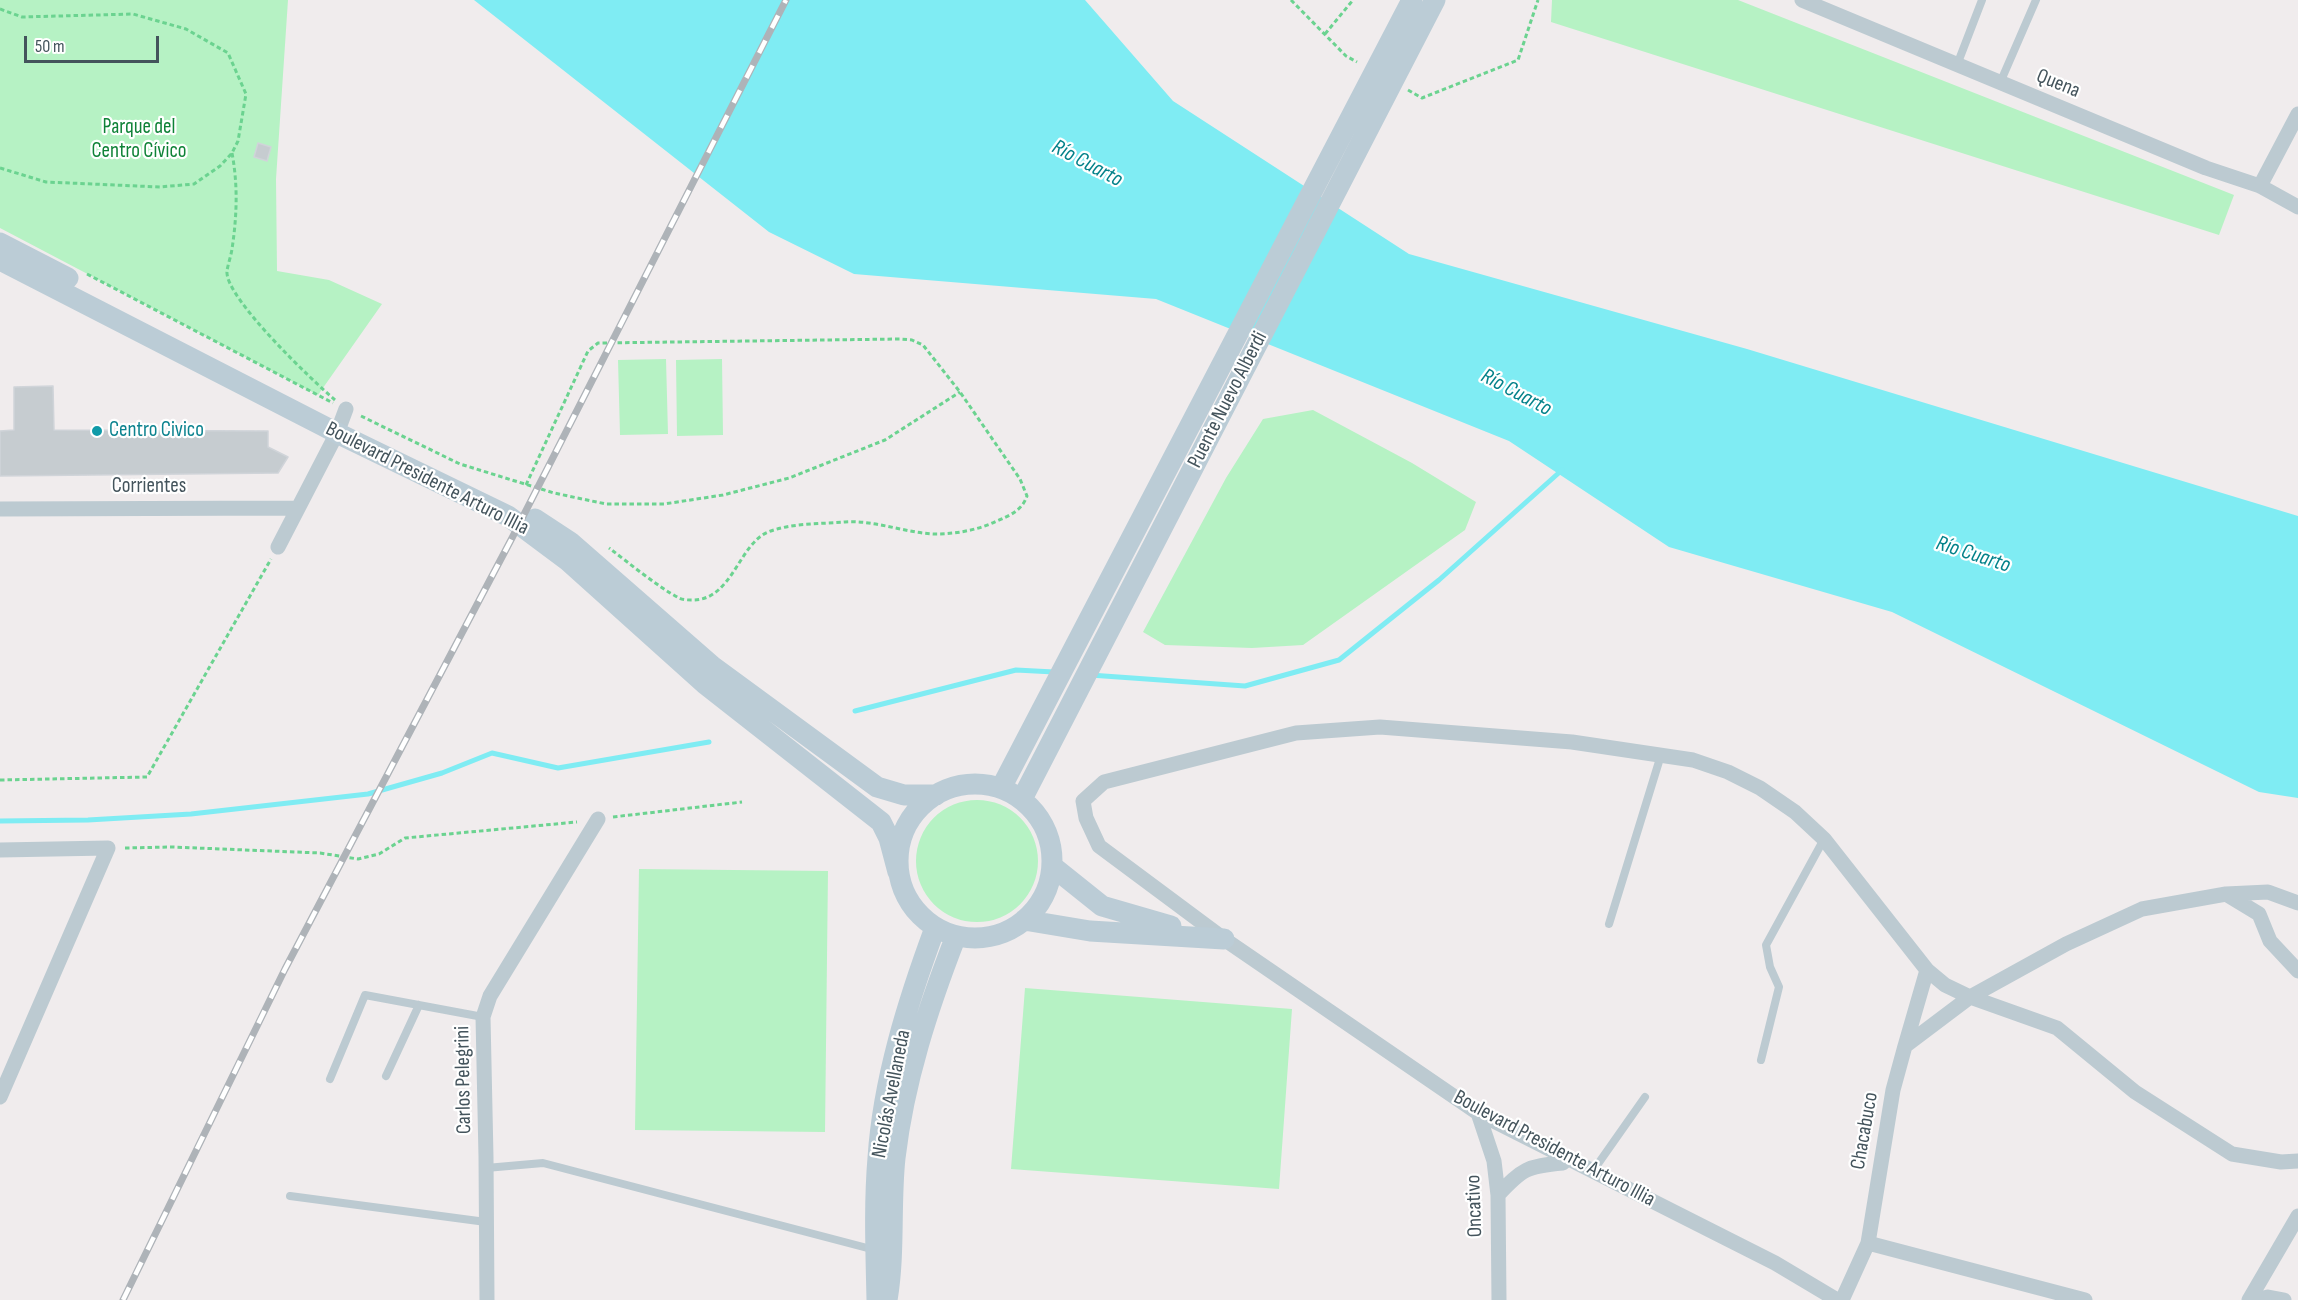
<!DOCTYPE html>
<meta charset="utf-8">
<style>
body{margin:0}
#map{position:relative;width:2298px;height:1300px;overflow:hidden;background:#f0eced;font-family:"Sofia Sans Condensed",sans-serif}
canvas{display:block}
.scale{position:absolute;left:24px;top:36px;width:135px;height:27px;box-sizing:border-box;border:3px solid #44545c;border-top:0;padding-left:8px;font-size:18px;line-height:21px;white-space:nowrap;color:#44545c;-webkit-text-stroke:4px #fff;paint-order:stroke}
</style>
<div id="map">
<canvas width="2298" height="1300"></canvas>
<div class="scale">50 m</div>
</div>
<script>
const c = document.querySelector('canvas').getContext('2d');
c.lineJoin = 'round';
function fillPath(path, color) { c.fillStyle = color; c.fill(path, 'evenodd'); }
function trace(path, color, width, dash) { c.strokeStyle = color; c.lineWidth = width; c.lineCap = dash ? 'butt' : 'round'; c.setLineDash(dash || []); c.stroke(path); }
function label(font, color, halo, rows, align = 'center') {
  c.font = font + ' "Sofia Sans Condensed",sans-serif'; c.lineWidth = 4.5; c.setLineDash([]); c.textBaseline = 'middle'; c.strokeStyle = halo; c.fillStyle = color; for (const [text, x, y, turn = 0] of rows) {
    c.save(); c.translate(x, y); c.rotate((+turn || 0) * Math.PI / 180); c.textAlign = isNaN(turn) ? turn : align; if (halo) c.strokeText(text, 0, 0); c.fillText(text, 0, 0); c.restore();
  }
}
fillPath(new Path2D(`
 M0,0H288L276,179L277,271L329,280L382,304L318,395L0,228Z
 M1552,0H1738L2234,195L2219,235L1551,22Z
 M666,359L668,434L620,435L618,360Z
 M722,359L723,435L677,436L676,360Z
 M1313,410L1412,463L1476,502L1465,530L1303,645L1252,648L1165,645L1143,632L1226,478L1263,419Z
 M916 861a61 61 0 1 1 122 0a61 61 0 1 1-122 0Z
 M639,869L828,871L825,1132L635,1130Z
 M1025,988L1292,1009L1279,1189L1011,1169Z`), '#b6f2c4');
fillPath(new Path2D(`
 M474,0H1085L1173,101L1409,254L1747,349L2298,516V798L2259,792L1892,612L1669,547L1509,441L1156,299L854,274L769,232Z`), '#7fecf3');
trace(new Path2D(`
 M1090,675L1245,686L1339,660L1439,580L1562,470
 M855,711L1016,670L1054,672
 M0,821L88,820L191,814L368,794L442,773L492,753L558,768L709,742`), '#7fecf3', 5);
const building = new Path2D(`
 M258,143L271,147L267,161L254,157Z
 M53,386L54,430L268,431V447L288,457L278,473L0,476V431L14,430V387Z`);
fillPath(building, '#c6ccd0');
trace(building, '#d0d4d9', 1.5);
trace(new Path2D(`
 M1291,0L1346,56L1357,62
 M0,9L22,17L133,14L186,29L228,53L246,94L238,141L232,153L220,166L194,184L160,187L46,182L0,168
 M1325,34L1353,0
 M1408,90L1422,98L1518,60L1538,0
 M232,153C238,185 237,216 232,249C231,256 228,264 227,271C224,297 314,382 335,400
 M87,274L333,403
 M361,416L460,464L554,493L606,504H664L723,495L789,478L885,440L960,392
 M526,485L588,351L598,343L900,339L912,340L923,345L960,392L1020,479L1027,496C1022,510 1011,515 997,521C978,530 956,534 935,534C905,533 876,520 845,522C820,524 791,523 768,532C739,544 732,600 693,600C688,600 683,600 679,598C658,587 629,563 609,548
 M0,780L147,777L271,559
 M613,817L742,802
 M125,848L172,847L320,853L358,859L379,854L405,838L577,822`), '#6bd390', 3, [4.5, 3]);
trace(new Path2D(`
 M1957,65L1982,0
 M2000,83L2036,0
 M1609,924L1661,755
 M1761,1060L1779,987L1770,967L1766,945L1824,839
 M386,1076L419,1005
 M330,1079L365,995L483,1017
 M486,1168L543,1163L875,1250
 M1593,1171L1645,1097
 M290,1196L486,1222`), '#bccad1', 8);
trace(new Path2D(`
 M1802,0L2206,168L2260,186L2298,207
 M2260,186L2298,114
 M0,509L298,508
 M278,547L337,433L346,409
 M0,850L108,848L0,1097
 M2226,894L2259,914L2270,941L2298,971
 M1905,1046L1927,970
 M1478,1113L1494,1161L1498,1195L1499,1300
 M1498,1195C1522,1169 1527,1166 1563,1163
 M1868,1243L2085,1300
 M487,1300L486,1157L483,1017L490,996L598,819
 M1837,1300L1775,1263L1478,1113L1224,939L1099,846L1086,818L1083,801L1104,782L1296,733L1380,727L1572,742L1693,760L1728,772L1760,788L1795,812L1824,839L1927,970L1945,985L1970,997L2066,944L2142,909L2226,894L2268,892L2298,903
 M1842,1300L1868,1243L1893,1090L1905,1046L1970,997L2057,1028L2135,1092L2232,1154L2281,1162L2298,1161
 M2249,1300L2298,1216
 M2258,1300L2268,1297L2284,1300`), '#bccad1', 15);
trace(new Path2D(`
 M0,243L68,278
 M0,260L337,433L508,516L567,560L705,684L881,822L889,838L898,872
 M535,519L570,542L712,666L877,787L904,795H936
 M898 861a77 77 0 1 1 154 0a77 77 0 1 1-154 0Z
 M1001,788L1412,0
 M1022,799L1435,0
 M1052,866L1102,906L1171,926
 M1024,920L1090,931L1224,939
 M877,1300C876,1253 874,1205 878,1158C883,1080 908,1001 935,928
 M887,1300C895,1253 890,1205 895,1158C904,1081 928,1008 956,936`), '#bbccd6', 21);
const rail = new Path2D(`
 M123,1300L285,969L512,538L786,0`);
trace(rail, '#aeb3b8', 7);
trace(rail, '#fff', 4.5, [14]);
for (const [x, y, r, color] of [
 [97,431,6,"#0f9aa8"]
]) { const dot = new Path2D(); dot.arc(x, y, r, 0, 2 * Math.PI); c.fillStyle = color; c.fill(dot); trace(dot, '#fff', 2); }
label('21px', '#44545c', '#fff', [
 ["Quena",2058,84,22],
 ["Puente Nuevo Alberdi",1228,400,-63],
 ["Boulevard Presidente Arturo Illia",427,479,27],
 ["Corrientes",149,487],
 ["Carlos Pelegrini",464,1080,-91],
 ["Nicolás Avellaneda",892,1094,-79],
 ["Chacabuco",1865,1131,-80],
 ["Boulevard Presidente Arturo Illia",1554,1149,28],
 ["Oncativo",1475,1206,-92]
]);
label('21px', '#0f8237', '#fff', [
 ["Parque del",139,128],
 ["Centro Cívico",139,152]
]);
label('21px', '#0d838f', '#fff', [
 ["Centro Civico",109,431]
], 'left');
label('italic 22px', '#04828a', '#fff', [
 ["Río Cuarto",1087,164,28],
 ["Río Cuarto",1516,393,28],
 ["Río Cuarto",1973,555,18]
]);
</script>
